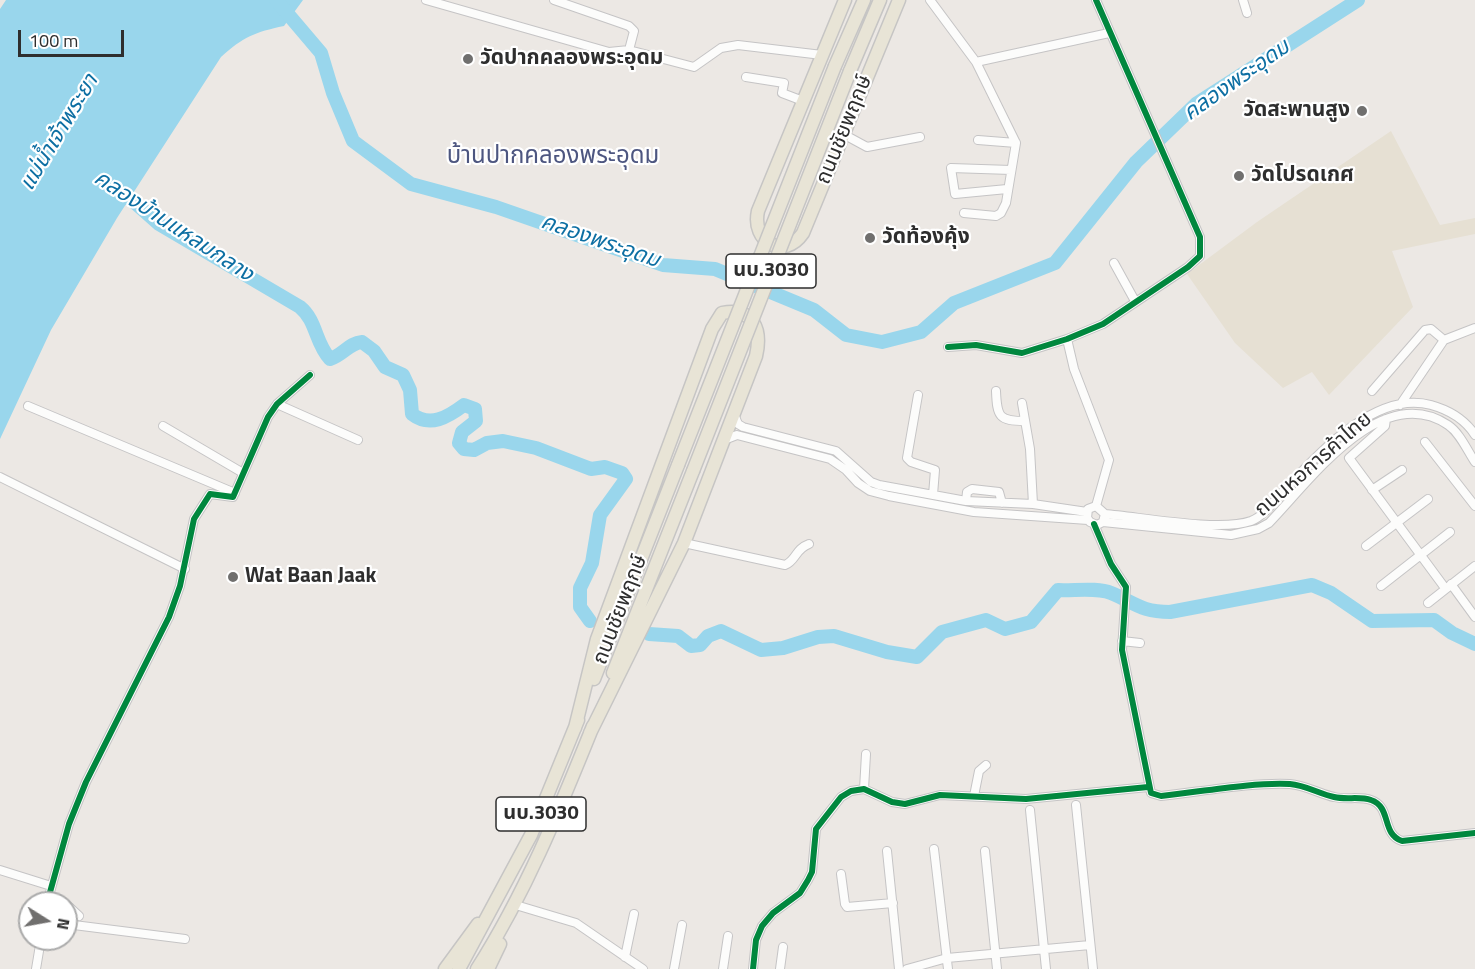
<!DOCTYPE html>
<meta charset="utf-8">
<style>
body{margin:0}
#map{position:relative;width:1475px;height:969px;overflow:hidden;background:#ece8e4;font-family:"Titillium Web",sans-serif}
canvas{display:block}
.north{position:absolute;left:18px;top:891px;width:60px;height:60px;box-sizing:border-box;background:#fff;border:2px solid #ababab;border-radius:50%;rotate:101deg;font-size:16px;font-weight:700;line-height:24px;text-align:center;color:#2e2e2e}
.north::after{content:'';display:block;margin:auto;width:21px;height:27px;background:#706f6e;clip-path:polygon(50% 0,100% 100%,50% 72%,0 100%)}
.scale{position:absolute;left:18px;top:30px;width:106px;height:27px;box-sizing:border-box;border:3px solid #2e2e2e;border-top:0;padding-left:8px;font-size:18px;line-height:21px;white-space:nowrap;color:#2e2e2e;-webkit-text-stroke:4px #fff;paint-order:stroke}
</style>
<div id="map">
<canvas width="1475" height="969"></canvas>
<div class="north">N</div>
<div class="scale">100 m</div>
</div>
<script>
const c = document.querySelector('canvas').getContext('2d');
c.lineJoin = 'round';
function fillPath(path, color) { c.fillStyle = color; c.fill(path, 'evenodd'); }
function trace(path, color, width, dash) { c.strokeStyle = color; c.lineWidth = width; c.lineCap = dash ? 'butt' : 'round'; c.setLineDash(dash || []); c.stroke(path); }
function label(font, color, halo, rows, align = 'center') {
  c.font = font + ' "Titillium Web","Noto Sans Thai",sans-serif'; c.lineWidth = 4.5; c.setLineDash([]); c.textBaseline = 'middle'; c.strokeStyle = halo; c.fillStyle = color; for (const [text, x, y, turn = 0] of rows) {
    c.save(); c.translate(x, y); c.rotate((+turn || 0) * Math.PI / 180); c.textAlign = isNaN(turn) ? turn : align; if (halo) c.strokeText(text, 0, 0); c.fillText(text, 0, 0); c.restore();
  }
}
fillPath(new Path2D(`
 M1391,131L1440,225L1475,218V234L1392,251L1413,307L1329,395L1312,372L1283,388L1235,343L1187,274L1257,222Z`), '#e6e0d3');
fillPath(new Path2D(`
 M6,0H303L284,26C255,32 243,37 221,57L117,218L51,330L0,439V9Z`), '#99d6ec');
trace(new Path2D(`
 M276,0L321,53L333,93L353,141L411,184L496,207L663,265L715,269L814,310L846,335L882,342L921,332L954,303L1055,263L1136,162L1196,104L1358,0
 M114,189L133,201L159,224L300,307C317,321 315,343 330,359C343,355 349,343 362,342L374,351L385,367L403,375L410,390L412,414C430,428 448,417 464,405L475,409L476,421L462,432L459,443L464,449L474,450L487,443L503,441L536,448L591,469L605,467L622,473L626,479L600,515L592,563L580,588V607L590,621
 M649,634L678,636L691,646L700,645L708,636L721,631L761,650L783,648L818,637L834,636L887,652L917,657L942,632L986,620L1005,629L1031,622L1058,590C1073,591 1097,587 1111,593C1135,603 1141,612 1170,612L1312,585L1331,593L1372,621L1434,620L1452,633L1475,644`), '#99d6ec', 14);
const minor = new Path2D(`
 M426,0L609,52L629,50L694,67L721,48L738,45L822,55
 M554,0L629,26L634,31L629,50
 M930,0L976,62L1016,143L1006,203L1001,213L996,216L964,213
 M1243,0L1247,13
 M976,62L1109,33
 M746,77L784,83L782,93L803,101
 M843,134L867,147L920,137
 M978,140L1016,143
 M1007,189L955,194L951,168L1011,170
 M1114,263L1135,301
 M1067,339L1074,369L1109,460L1096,506
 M948,347L976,345L1022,353L1067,339L1103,324L1188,267L1200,256V237L1096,0
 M996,391C997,417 999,421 1025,421
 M1372,391L1425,330L1431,329L1444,340
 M918,395L907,458L911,462L935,470L933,495
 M1022,403L1030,449L1033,504
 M277,404L358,440
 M1400,405L1444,340L1475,328
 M28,406L235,493
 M734,414L738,424L743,427L836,451L871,482L879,485L966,501L1033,504L1087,512
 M1386,419L1385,426L1349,458L1445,588
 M163,426L243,473
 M724,440L737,435L830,459L846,470L858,483L870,491L889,496L974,512L1088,520
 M1425,442L1475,506
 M0,477L185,569
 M1372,490L1402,470
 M966,501L967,492L972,489L999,492L1002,503
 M1105,514L1103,522L1097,525L1090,522L1087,518L1088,509L1096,506L1105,514C1141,517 1220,532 1251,521C1266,515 1276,498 1287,487C1321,451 1377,390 1431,405C1449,410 1464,418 1475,435
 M1103,522L1231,535L1258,529L1269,523C1310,481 1381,380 1448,425C1460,433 1467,450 1475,462
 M1094,524L1111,564L1126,587L1122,650L1151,793L1161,796C1199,792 1253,782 1290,784C1305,785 1320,794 1334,797C1346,800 1360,796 1371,800C1392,807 1381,834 1402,841L1475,833
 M684,543L785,565C796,561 795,549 809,544
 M1366,546L1428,499
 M1451,584L1475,617
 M1381,586L1450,532
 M1428,603L1475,566
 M1122,641L1140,643
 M864,789L866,754
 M974,796L979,771L986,765
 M1076,805L1093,969
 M1030,810L1046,969
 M934,849L948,969
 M887,851L899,969
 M985,851L997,969
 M0,870L51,886
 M841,874L845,904L847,907L893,903
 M47,900L64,903
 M47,903L69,824L86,782L169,617L180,586L194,519L210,494L233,497L268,417L277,404L310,375
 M66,904L79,916
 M519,906L576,923L643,969
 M66,924L185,939
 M625,957L634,914
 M36,969L41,939
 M674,969L682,925
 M723,969L728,936
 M753,969L756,940L762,926L773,913L800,893L808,880L812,872L816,829L841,797L851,791L864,789L892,802L905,804L940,795L1026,799L1148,787
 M780,969L783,947
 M907,969L947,958L1090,945`);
const primary = new Path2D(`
 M845,0L758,211C751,242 784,261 803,233L899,0
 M835,66L864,0
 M850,71L880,0
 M613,673L693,471
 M594,679L678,465
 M575,728L597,639L712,329L722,313C754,307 762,330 756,356L684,543L590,733
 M445,969L478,924
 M459,969L531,835L578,720
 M477,969C526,892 559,810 593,726
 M488,969L500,944`);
trace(minor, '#c5c4c5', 10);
trace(primary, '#c6c5c4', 15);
trace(minor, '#fcfcfb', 8);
trace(primary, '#e8e4d6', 12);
const primaryBridge = new Path2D(`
 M678,465L835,66
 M693,471L850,71`);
trace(primaryBridge, '#c6c5c4', 15, []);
trace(primaryBridge, '#e8e4d6', 12);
trace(new Path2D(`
 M948,347L976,345L1022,353L1067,339L1103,324L1188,267L1200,256V237L1096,0
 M1094,524L1111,564L1126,587L1122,650L1151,793L1161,796C1199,792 1253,782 1290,784C1305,785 1320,794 1334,797C1346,800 1360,796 1371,800C1392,807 1381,834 1402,841L1475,833
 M47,903L69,824L86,782L169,617L180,586L194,519L210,494L233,497L268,417L277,404L310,375
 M753,969L756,940L762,926L773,913L800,893L808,880L812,872L816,829L841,797L851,791L864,789L892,802L905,804L940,795L1026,799L1148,787`), '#00873e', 6);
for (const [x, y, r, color] of [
 [468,59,6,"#706f6e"],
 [1362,111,6,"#706f6e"],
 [1239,176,6,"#706f6e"],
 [870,238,6,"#706f6e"],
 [233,577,6,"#706f6e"]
]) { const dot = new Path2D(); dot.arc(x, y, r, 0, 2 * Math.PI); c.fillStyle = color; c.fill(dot); trace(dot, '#fff', 2); }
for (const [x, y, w] of [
 [771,271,90],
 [541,814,90]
]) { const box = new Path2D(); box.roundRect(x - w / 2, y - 17, w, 34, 4.5); c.fillStyle = '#fff'; c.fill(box); trace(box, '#2e2e2e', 1.5); }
label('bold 20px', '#2e2e2e', null, [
 ["นบ.3030",771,271],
 ["นบ.3030",541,814]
]);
label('bold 21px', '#2e2e2e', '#fff', [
 ["วัดปากคลองพระอุดม",480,59],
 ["วัดสะพานสูง",1350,111,"right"],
 ["วัดโปรดเกศ",1251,176],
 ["วัดท้องคุ้ง",882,238],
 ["Wat Baan Jaak",245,577]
], 'left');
label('21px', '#2e2e2e', '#fff', [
 ["ถนนชัยพฤกษ์",845,130,-68],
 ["ถนนหอการค้าไทย",1314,465,-41],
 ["ถนนชัยพฤกษ์",621,610,-69]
]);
label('italic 22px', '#0d6fa3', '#fff', [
 ["คลองพระอุดม",1237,81,-35],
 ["แม่น้ำเจ้าพระยา",60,133,-59],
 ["คลองบ้านแหลมกลาง",173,227,33],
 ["คลองพระอุดม",600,242,19]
]);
label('24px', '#4d5680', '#fff', [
 ["บ้านปากคลองพระอุดม",553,157]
]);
</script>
